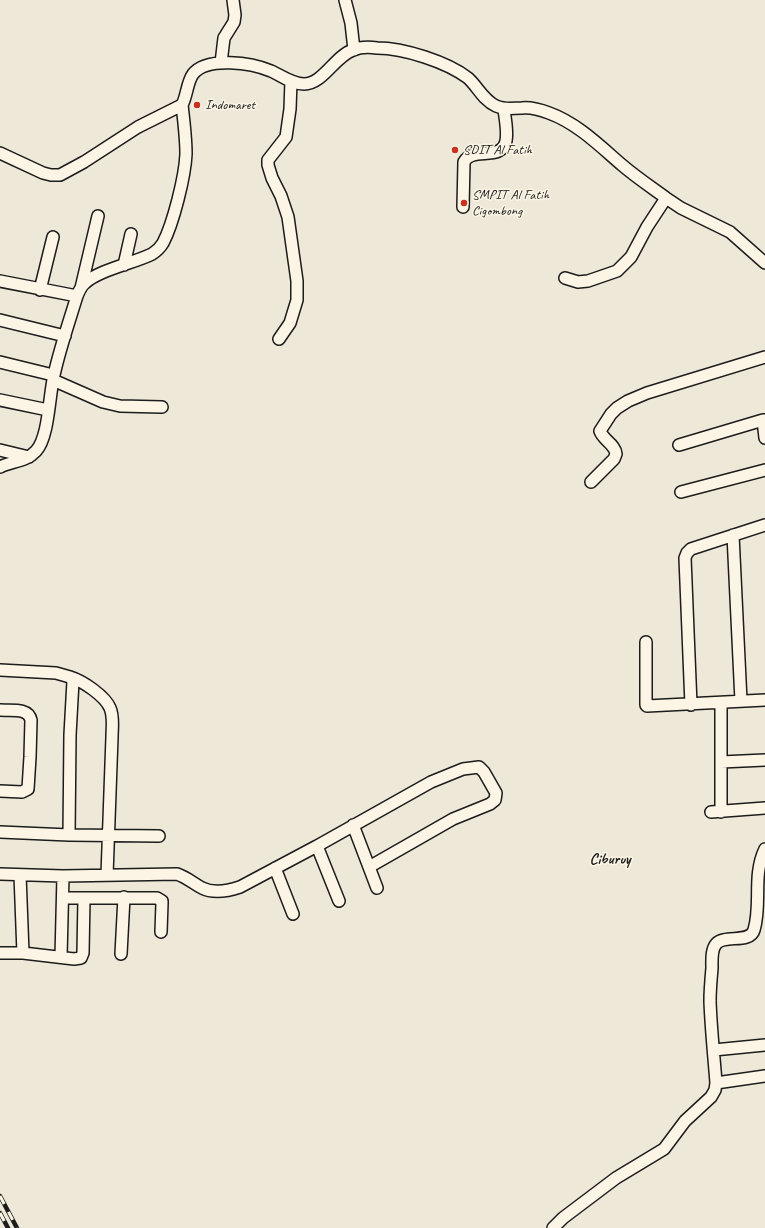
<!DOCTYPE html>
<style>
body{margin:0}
canvas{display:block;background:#eee8d9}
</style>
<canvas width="765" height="1228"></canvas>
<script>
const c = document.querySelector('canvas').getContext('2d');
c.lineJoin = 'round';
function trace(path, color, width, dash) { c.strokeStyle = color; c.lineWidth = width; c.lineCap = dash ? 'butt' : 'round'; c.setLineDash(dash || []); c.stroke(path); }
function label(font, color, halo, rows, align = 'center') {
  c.font = font + ' Caveat,sans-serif'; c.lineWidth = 3; c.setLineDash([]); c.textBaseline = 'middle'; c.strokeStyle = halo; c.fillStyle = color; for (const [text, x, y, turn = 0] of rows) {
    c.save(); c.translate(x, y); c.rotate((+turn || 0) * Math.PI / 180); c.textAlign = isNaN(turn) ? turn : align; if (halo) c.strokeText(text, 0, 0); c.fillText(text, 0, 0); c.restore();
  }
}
const minor = new Path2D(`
 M345,0L351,23L354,50
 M221,63L224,38L234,22L235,15L233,0
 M0,153L43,173L51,175H60L84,162L138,127L182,105C187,96 187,82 193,74C207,56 252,63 271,71C282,76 292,84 304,84C323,84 335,56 353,50C360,47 370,47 377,48C404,48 447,62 468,78C478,87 483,100 496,106C505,110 512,108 522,108C531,107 541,110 549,113C577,123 600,146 622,165C636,177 651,187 666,198L681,208L730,232L765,263
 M463,207L464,162C472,146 502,162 506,141C508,131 505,119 504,109
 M124,265L131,234
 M565,278L578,282L588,281L617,271L631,257L647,227L666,198
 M0,281L77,296
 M81,288L98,216
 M40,290L53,237
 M0,320L65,336
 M279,339L290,323L297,300V281L288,217L281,196L272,178L268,165V160L286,137L290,109L291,81
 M0,362L53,375
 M53,380L103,402L120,406L162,407
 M0,400L48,410
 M765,420H763L765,438
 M679,445L763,420
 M0,450L29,457
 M0,467C12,461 26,462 36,451C49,437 49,395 54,375C60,348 69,322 77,296C79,291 81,286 85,283C99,270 134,263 152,254C157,251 160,248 163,243C173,224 185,177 186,154C186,138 184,122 182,105
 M591,482L614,459L616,454C615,444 603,440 600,431L611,414L617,408L628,401L647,393L765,357
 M681,492L765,470
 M733,535L741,701
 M646,642V705L647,706L765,700
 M0,670L56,673L70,677L73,681L70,735L69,835
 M70,677C83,681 105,696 110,708C114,717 112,728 112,737L107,875
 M721,703V812
 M691,705L685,558L687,553L691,549L765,525
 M0,710C10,711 28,707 31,720L30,757L28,789L22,792L0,791
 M721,762L765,760
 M711,812L765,808
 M353,825L377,888
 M0,832L69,835L159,836
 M317,846L339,901
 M275,868L293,914
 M0,874L63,876L177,874C186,877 193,883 202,888C214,894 228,891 240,887L317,846L431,782L463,769L479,767L484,772L496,793L495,800L490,804L453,819L369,867
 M20,875L23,953
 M63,898H157L162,901V903L161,932
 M0,953H23L74,959L81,958L83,953L84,898
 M121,954L124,897
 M61,957L63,876
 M714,1050L765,1045
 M716,1083L765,1076
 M553,1228L563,1218L616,1178L664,1149L685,1121L711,1097L715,1090L716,1083C714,1056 711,1029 710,1001C710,990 711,979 712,968C712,961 711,950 716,944C724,934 750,944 754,930C762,904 752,876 765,849`);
trace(minor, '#1c1c1c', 14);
trace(minor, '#fcf5e5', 11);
const rail = new Path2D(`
 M0,1196L17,1228
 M0,1213L8,1228`);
trace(rail, '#1c1c1c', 4.5);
trace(rail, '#fcf5e5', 3, [9]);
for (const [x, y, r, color] of [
 [197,105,4,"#c8321e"],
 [455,150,4,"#c8321e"],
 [464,203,4,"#c8321e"]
]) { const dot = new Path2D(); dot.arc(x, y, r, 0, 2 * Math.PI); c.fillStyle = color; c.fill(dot); trace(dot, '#fcf5e5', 1.5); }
label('14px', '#1c1c1c', '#fcf5e5', [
 ["Indomaret",205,105],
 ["SDIT Al Fatih",463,150],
 ["SMPIT Al Fatih",472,195],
 ["Cigombong",472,211]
], 'left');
label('bold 16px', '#1c1c1c', '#fcf5e5', [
 ["Ciburuy",610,860]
]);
</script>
